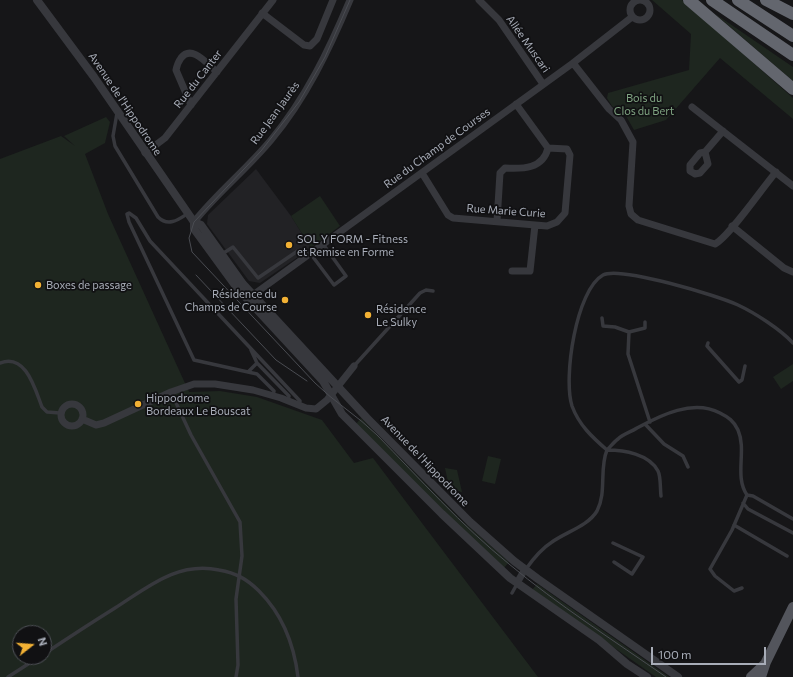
<!DOCTYPE html>
<meta charset="utf-8">
<style>
body{margin:0}
#map{position:relative;width:793px;height:677px;overflow:hidden;background:#161618;font-family:Commissioner,sans-serif}
canvas{display:block}
.north{position:absolute;left:12px;top:625px;width:40px;height:40px;box-sizing:border-box;background:#111113;border:1px solid #4d4f55;border-radius:50%;rotate:73deg;font-size:11px;font-weight:700;line-height:16px;text-align:center;color:#a8adb8}
.north::after{content:'';display:block;margin:auto;width:14px;height:18px;background:#f2b134;clip-path:polygon(50% 0,100% 100%,50% 72%,0 100%)}
.scale{position:absolute;left:651px;top:647px;width:115px;height:18px;box-sizing:border-box;border:2px solid #a8adb8;border-top:0;padding-left:5px;font-size:12px;line-height:14px;white-space:nowrap;color:#a8adb8;-webkit-text-stroke:3px #111113;paint-order:stroke}
</style>
<div id="map">
<canvas width="793" height="677"></canvas>
<div class="north">N</div>
<div class="scale">100 m</div>
</div>
<script>
const c = document.querySelector('canvas').getContext('2d');
c.lineJoin = 'round';
function fillPath(path, color) { c.fillStyle = color; c.fill(path, 'evenodd'); }
function trace(path, color, width, dash) { c.strokeStyle = color; c.lineWidth = width; c.lineCap = dash ? 'butt' : 'round'; c.setLineDash(dash || []); c.stroke(path); }
function label(font, color, halo, rows, align = 'center') {
  c.font = font + ' Commissioner,sans-serif'; c.lineWidth = 3.5; c.setLineDash([]); c.textBaseline = 'middle'; c.strokeStyle = halo; c.fillStyle = color; for (const [text, x, y, turn = 0] of rows) {
    c.save(); c.translate(x, y); c.rotate((+turn || 0) * Math.PI / 180); c.textAlign = isNaN(turn) ? turn : align; if (halo) c.strokeText(text, 0, 0); c.fillText(text, 0, 0); c.restore();
  }
}
fillPath(new Path2D(`
 M256,169L291,216L311,248L260,283L249,281L207,224L208,215Z`), '#222225');
fillPath(new Path2D(`
 M652,0H682L793,98V119L720,58L666,120L634,130L626,116L612,106L607,98L608,93L689,70L691,34Z
 M714,13L793,67V81Z
 M106,117L110,122L105,143L85,154L108,214L189,392L220,391L257,397L322,420L354,463L373,458L538,677H0V159L61,136L75,146L64,136ZM20,633H44V657H20Z
 M320,196L340,226L311,248L291,216Z
 M793,364V381L781,389L773,377Z
 M361,418L461,520L509,562L504,568L483,550L356,424Z
 M488,456L501,459L495,484L482,481Z
 M445,468L457,470L462,492L450,491Z
 M537,584L669,677H656L532,590Z`), '#1e261f');
trace(new Path2D(`
 M117,113L113,136L115,146L158,217C168,227 178,220 187,214
 M310,253L334,285L346,276L323,244
 M222,254L233,247L258,278L299,250L305,258
 M602,318L603,326L615,327L629,332
 M645,322V328L629,332L628,354L650,422
 M708,343L707,346L739,382L742,380L745,366
 M251,350L257,363L289,396L288,400
 M0,363C26,353 35,389 42,407L47,412L60,413
 M354,366L420,293L426,290L433,291
 M248,372L257,363
 M171,392L191,435L240,522L242,556L236,599L238,665L236,677
 M273,395L274,391L257,374L194,360L129,222L127,214L129,213L136,218L150,241L300,401L299,405
 M645,424L664,444L683,456L688,467
 M607,450C611,446 614,442 618,439C623,434 631,432 637,428C661,415 693,399 720,413C728,417 734,421 738,430C747,451 734,476 747,495L753,496L793,519
 M607,450C624,450 649,454 658,471C661,477 660,488 661,496
 M743,503L748,509L793,533
 M734,525L787,556
 M613,543L643,557L632,574L614,562
 M526,569C533,559 541,549 552,542C566,532 588,526 597,511C607,492 599,469 607,450C592,437 579,425 572,406C563,378 576,290 603,275C620,266 719,296 738,305C755,313 780,329 793,343
 M742,588L734,591L715,576L710,569L732,530L747,495
 M512,593L517,584
 M44,654C68,638 91,623 115,608C148,587 178,561 219,570C236,573 247,579 259,591C283,615 294,644 298,677
 M8,677L39,657`), '#37383d', 3.5);
trace(new Path2D(`
 M630 10a10 10 0 1 1 20 0a10 10 0 1 1-20 0Z
 M479,0L499,20L543,84
 M262,13L304,45L310,46L317,39L333,0
 M573,63L609,109L621,120L633,142L629,206L631,214L638,220L715,244C729,237 763,187 776,172
 M191,105L176,70C177,65 178,62 181,58C192,44 207,64 217,72
 M692,107L793,186
 M705,152L708,164L700,173L695,174L690,171V165L700,153L705,152L723,131
 M145,153L165,138L273,0
 M422,173L448,215L453,218L547,226L557,222L565,213L570,155L567,149L548,148L516,104
 M497,221L500,173L505,168C523,169 543,169 548,148
 M194,222C217,193 247,169 271,140C306,98 329,50 350,0
 M732,226L784,268L793,272
 M512,271H530L535,225
 M253,295L573,63L632,17
 M61 415a11 11 0 1 1 22 0a11 11 0 1 1-22 0Z
 M82,419L96,425L104,423L171,392L194,384H215L253,390L281,398L306,408L316,409L327,400L354,366
 M517,583L525,569`), '#37383d', 7);
trace(new Path2D(`
 M37,0L94,77L194,222L201,225L243,284L367,418L470,522L514,561L538,579L678,677
 M194,222V229L237,288L323,381L342,414L442,514L510,578L599,640L627,664L647,677`), '#37383d', 8);
trace(new Path2D(`
 M751,677L765,664
 M761,677L766,662L793,607`), '#53555c', 10);
trace(new Path2D(`
 M689,0L793,89
 M712,0L793,55
 M738,0L793,36
 M766,0L793,14`), '#63666e', 12);
trace(new Path2D(`
 M350,0L325,57L299,102L261,151L194,222L189,238L192,252L315,383C334,402 358,416 377,435C420,479 461,525 509,564C558,605 613,640 666,677
 M196,275L276,360L307,381`), '#4a4c52', 1);
for (const [x, y, r, color] of [
 [289,245,4,"#f2b134"],
 [38,285,4,"#f2b134"],
 [285,300,4,"#f2b134"],
 [368,315,4,"#f2b134"],
 [138,404,4,"#f2b134"]
]) { const dot = new Path2D(); dot.arc(x, y, r, 0, 2 * Math.PI); c.fillStyle = color; c.fill(dot); trace(dot, '#111113', 1.5); }
label('11px', '#a8adb8', '#111113', [
 ["Allée Muscari",528,44,55],
 ["Rue du Canter",198,79,-52],
 ["Avenue de l'Hippodrome",125,104,56],
 ["Rue Jean Jaurès",275,113,-54],
 ["Rue du Champ de Courses",437,148,-36],
 ["Rue Marie Curie",506,211,4],
 ["Avenue de l'Hippodrome",425,461,46]
]);
label('11px', '#7fa381', '#111113', [
 ["Bois du",644,98],
 ["Clos du Bert",644,111]
]);
label('11px', '#a8adb8', '#111113', [
 ["SOL Y FORM - Fitness",297,239],
 ["et Remise en Forme",297,252],
 ["Boxes de passage",46,285],
 ["Résidence du",277,294,"right"],
 ["Champs de Course",277,307,"right"],
 ["Résidence",376,309],
 ["Le Sulky",376,322],
 ["Hippodrome",146,398],
 ["Bordeaux Le Bouscat",146,411]
], 'left');
</script>
